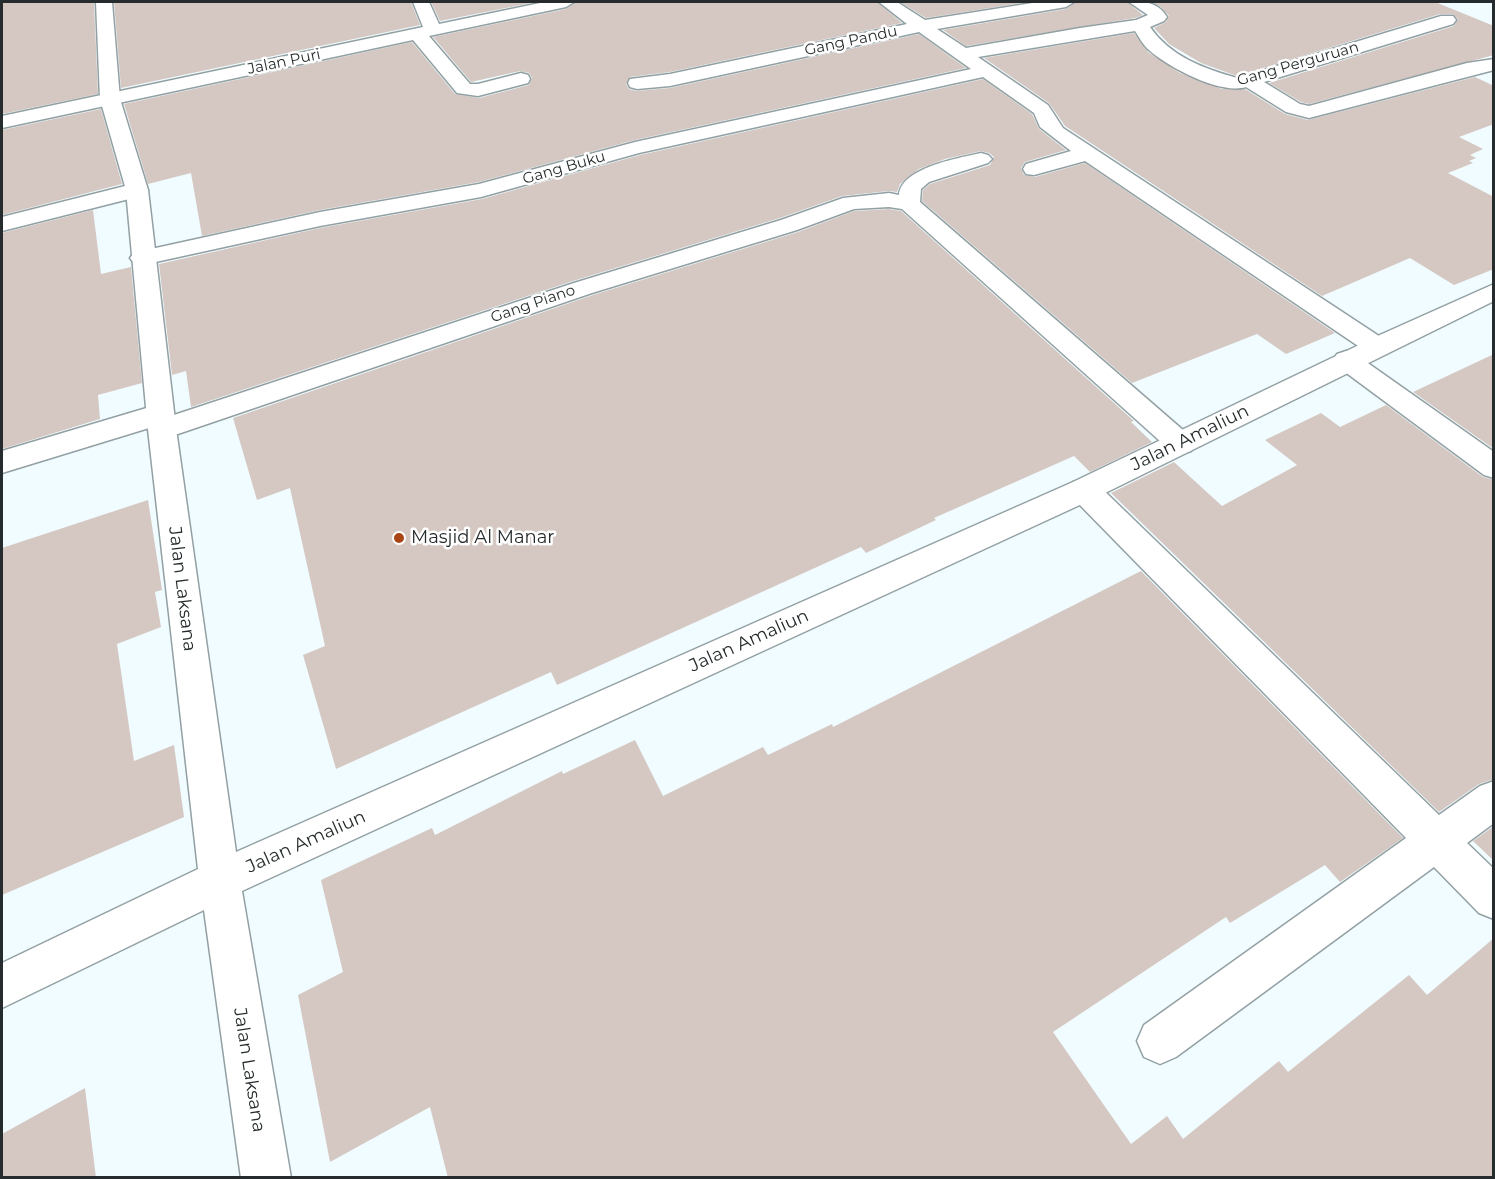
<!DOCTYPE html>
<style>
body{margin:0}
#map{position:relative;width:1495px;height:1179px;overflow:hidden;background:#f0fcff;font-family:Montserrat,sans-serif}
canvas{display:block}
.frame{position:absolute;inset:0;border:3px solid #262c2d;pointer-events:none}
</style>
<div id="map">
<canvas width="1495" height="1179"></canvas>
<div class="frame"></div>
</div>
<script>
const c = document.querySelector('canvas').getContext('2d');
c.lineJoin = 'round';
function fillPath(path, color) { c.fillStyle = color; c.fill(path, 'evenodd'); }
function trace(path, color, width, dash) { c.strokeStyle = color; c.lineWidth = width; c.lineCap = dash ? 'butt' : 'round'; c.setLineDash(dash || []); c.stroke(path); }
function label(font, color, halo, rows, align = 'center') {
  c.font = font + ' Montserrat,sans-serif'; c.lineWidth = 5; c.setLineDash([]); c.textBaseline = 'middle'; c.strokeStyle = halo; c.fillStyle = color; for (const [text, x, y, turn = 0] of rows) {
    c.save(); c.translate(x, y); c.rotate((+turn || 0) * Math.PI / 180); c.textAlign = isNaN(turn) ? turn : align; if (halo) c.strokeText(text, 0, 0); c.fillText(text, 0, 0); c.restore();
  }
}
fillPath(new Path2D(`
 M2,2H94L98,94L2,114Z
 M114,2H411L420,25L121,88Z
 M431,2H536L440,21Z
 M576,2H877L902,23L670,72L630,77L626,84L629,89L636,91L670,88L919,34L966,68L635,140L479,182L320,210L202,236L191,173L148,184L124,104L412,42L455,94L479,98L529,85L532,78L529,73L520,71L471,82L433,37L566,9Z
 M900,2H1028L926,18Z
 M1076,2H1127L1143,15L1135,18L966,46L943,30L1066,9Z
 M1151,2H1435L1494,26V55L1309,104L1301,102L1269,83L1454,26L1458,19L1453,14H1440L1237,76L1201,63L1169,44L1154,28L1166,22L1169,16L1161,7Z
 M1134,33L1148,52L1180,73L1222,89H1245L1285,114L1308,120L1475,77L1494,86V124L1459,137L1483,149L1470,155L1476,158L1469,161L1473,163L1448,173L1494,197V269L1454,285L1410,258L1322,296L1065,126L1049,103L984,58Z
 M983,79L1032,114L1039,129L1066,150L1025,162L1021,168L1024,175L1035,177L1085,163L1335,333L1286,354L1257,334L1132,383L922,201L923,190L930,184L990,165L994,157L989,153L981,151L945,159L919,169L900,184L897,192L889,191L842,196L780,218L573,281L191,407L186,371L172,375L159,264L320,228L482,199L640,155Z
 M101,109L122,184L2,215V130Z
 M889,209L901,211L1134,421L1131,422L1152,442L1090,472L1074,456L934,518L936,520L866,553L861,547L557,685L551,672L336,769L303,655L325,646L290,488L257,500L233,418L593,295L798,232L854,211Z
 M93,210L101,274L131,267L142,383L98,395L100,419L2,449V233Z
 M1494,354V449L1413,392Z
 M1386,405L1483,477L1494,480V779L1479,784L1439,812L1111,493L1174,462L1222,506L1297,465L1265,440L1321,413L1340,427Z
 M148,500L162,590L155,592L161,627L117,644L134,761L174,745L184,817L2,895V548Z
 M1141,571L1403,838L1340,882L1325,865L1230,923L1226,917L1053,1032L1131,1144L1167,1116L1183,1139L1279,1061L1288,1072L1409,975L1427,995L1494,938V1178H448L430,1107L330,1162L298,995L343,972L321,880L432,828L435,835L562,771L563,774L635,740L663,796L763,747L768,755L832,724L833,727Z
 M1494,826V861L1473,841Z
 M85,1088L96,1178H2V1134Z`), '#d5c8c3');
const street = new Path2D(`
 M413,2H429L439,24L545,2H574L566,7L429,36L470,84H478L521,73L528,75L530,79L528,83L478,96L457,93L413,40L2,128V116L423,27Z
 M879,2H897L925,20L1039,2H1074L1066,7L937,29L966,48L1080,28L1136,20L1148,15L1129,2C1144,1 1158,2 1167,17L1164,21L1150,27C1171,57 1203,68 1237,78L1441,16H1453L1456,20L1453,24L1264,82L1300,104L1309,106L1467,63L1494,59V70L1309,118L1286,112L1246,87C1220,95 1168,67 1149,50C1143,45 1139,37 1135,31L978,57L1048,105L1063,128L1385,340L1389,346L1385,352L1376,355L1367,352L1085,161L1034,175L1026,174L1023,169L1026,164L1071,151L1040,127L1034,113L983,77L639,153L481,197L320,226L142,265L134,263L130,258L134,253L142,251L320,212L479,184L635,142L971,69L919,32L670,86L637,89L630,87L628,83L630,79L670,74L907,24Z
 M981,153L988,155L992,159L988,163L929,182L921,189L920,202L1191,437L1195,444L1191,451L1181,454L1171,451L902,209L889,207L854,209L797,230L592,293L172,436L162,439L152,436L149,428L2,473V451L160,404L170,407L174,415L574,283L781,220L843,198L889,193L899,195C901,168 958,158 981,153Z
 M137,183L145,185L148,190L145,195L2,231V217Z
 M1346,351L1355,354L1494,452V478L1484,475L1337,366L1333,360L1337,354Z
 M1084,479L1095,482L1439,815L1480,786L1494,781V823L1467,843L1494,869V919L1479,913L1434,867L1176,1057L1160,1064L1144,1057L1137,1041L1144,1025L1406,838L1073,498L1069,490L1073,482Z`);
const secondary = new Path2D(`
 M96,2H112L120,99L148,190L176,429L236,852L1073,482L1382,334L1494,284V301L1095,498L242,891L291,1178H241L204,910L2,1008V963L198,869L148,429L126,190L100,99Z`);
trace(street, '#93a0a3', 3);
trace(secondary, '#93a0a3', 3);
fillPath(street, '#fff');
fillPath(secondary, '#fff');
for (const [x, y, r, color] of [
 [399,538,6,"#a94515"]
]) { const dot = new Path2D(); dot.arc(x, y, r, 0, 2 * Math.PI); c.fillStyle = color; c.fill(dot); trace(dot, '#fff', 2); }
label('15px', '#262c2d', '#fff', [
 ["Gang Pandu",851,41,-12],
 ["Jalan Puri",284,62,-12],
 ["Gang Perguruan",1298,64,-16],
 ["Gang Buku",564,168,-16],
 ["Gang Piano",533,304,-19]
]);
label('18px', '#262c2d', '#fff', [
 ["Jalan Amaliun",1190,438,-26],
 ["Jalan Laksana",182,589,83],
 ["Jalan Amaliun",749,641,-24],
 ["Jalan Amaliun",306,842,-24],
 ["Jalan Laksana",249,1070,81]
]);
label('18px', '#262c2d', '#fff', [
 ["Masjid Al Manar",411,538]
], 'left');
</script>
